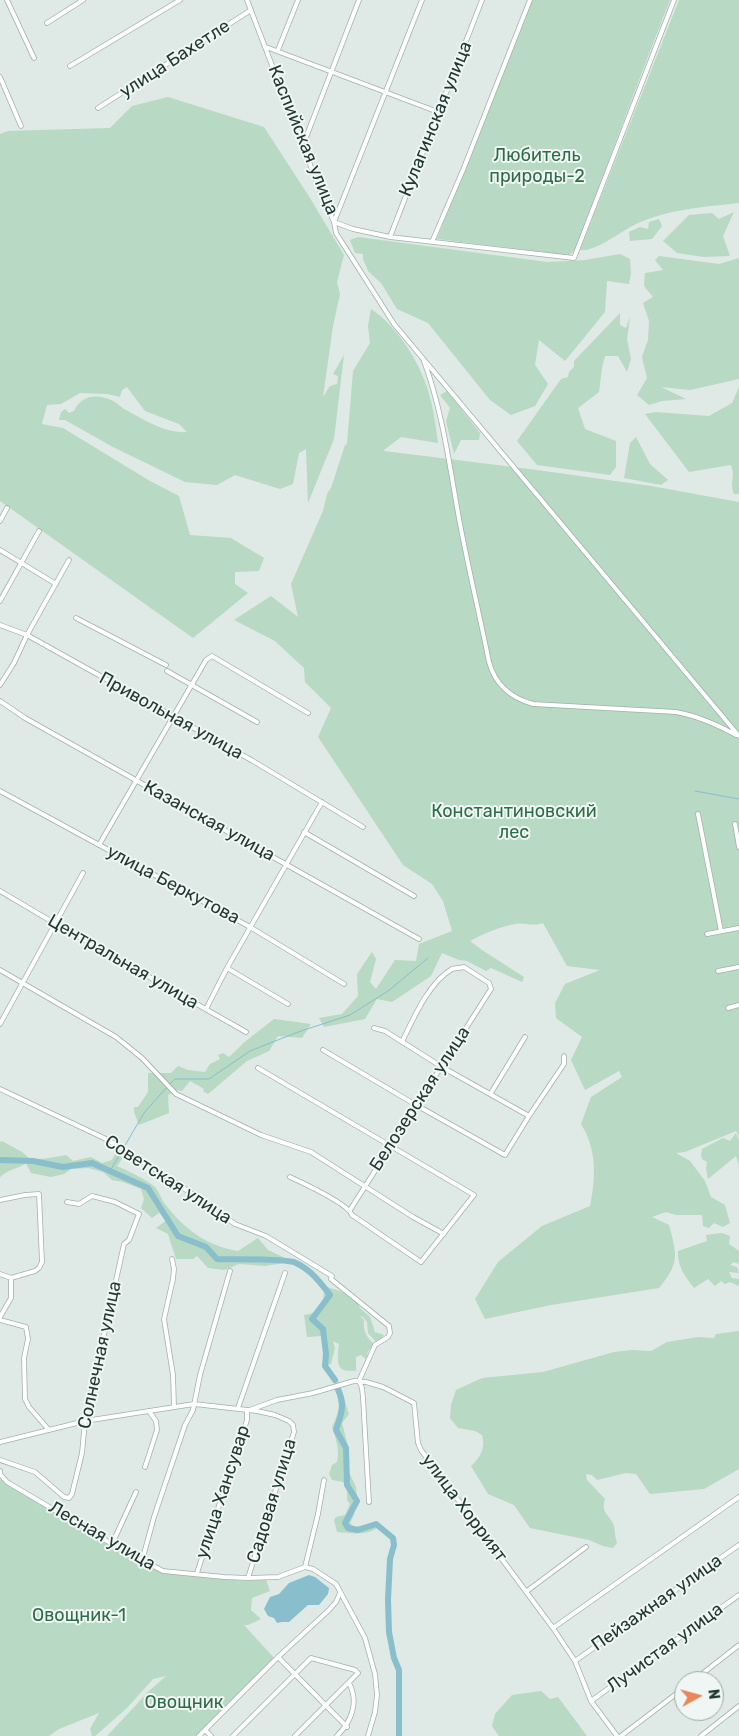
<!DOCTYPE html>
<meta charset="utf-8">
<style>
body{margin:0}
#map{position:relative;width:739px;height:1736px;overflow:hidden;background:#dfe9e5;font-family:Rubik,sans-serif}
canvas{display:block}
.north{position:absolute;left:674px;top:1671px;width:50px;height:50px;box-sizing:border-box;background:#eff6f3;border:1px solid #9daaa6;border-radius:50%;rotate:83deg;font-size:14px;font-weight:700;line-height:20px;text-align:center;color:#213833}
.north::after{content:'';display:block;margin:auto;width:18px;height:22px;background:#ea865c;clip-path:polygon(50% 0,100% 100%,50% 72%,0 100%)}
</style>
<div id="map">
<canvas width="739" height="1736"></canvas>
<div class="north">N</div>
</div>
<script>
const c = document.querySelector('canvas').getContext('2d');
c.lineJoin = 'round';
function fillPath(path, color) { c.fillStyle = color; c.fill(path, 'evenodd'); }
function trace(path, color, width, dash) { c.strokeStyle = color; c.lineWidth = width; c.lineCap = dash ? 'butt' : 'round'; c.setLineDash(dash || []); c.stroke(path); }
function label(font, color, halo, rows, align = 'center') {
  c.font = font + ' Rubik,sans-serif'; c.lineWidth = 4; c.setLineDash([]); c.textBaseline = 'middle'; c.strokeStyle = halo; c.fillStyle = color; for (const [text, x, y, turn = 0] of rows) {
    c.save(); c.translate(x, y); c.rotate((+turn || 0) * Math.PI / 180); c.textAlign = isNaN(turn) ? turn : align; if (halo) c.strokeText(text, 0, 0); c.fillText(text, 0, 0); c.restore();
  }
}
fillPath(new Path2D(`
 M531,0H670C637,83 607,167 575,250L569,255L437,239Z
 M679,0H739V203C704,207 669,209 636,224C621,231 596,252 580,250Z
 M168,97L264,127L310,198L344,255L337,282L340,294L333,326L323,397L330,386L337,384L338,376L333,374L344,355L334,439L308,503L306,449L299,453L293,484L280,489L235,475L217,485L185,482L113,447L65,420H59L61,412L65,409L69,413L74,411C81,395 98,393 113,401C118,403 121,408 126,410C144,420 167,434 187,432L179,424L145,411L127,387L122,390L120,397L107,394L80,393L61,404L47,405L42,424L63,428L150,481L179,496L190,535L231,538L264,558L259,571L235,572V584L248,593L193,638L0,501V134L8,131L110,128L132,106Z
 M734,212L723,236L730,256L704,257L677,253L663,241L689,215L712,213L719,219Z
 M659,219L662,226L652,239L630,241L629,232L640,227L648,229L649,222Z
 M358,237L547,262L585,260L620,254L630,259L631,273L629,284L607,281L605,312L565,361L539,340L535,365L548,384L535,406L511,415L490,400L428,323L397,309L381,283L368,271L363,259V254L355,253L350,240Z
 M659,256L719,264L739,258V379L690,390L661,387L686,399L662,401L649,405L637,395L647,378L642,357L648,340L649,321L643,303L653,297L644,286L645,273L663,270L655,260Z
 M371,309C399,327 424,369 431,401C434,414 436,429 438,443L401,437L384,450V451L537,470L651,486L739,502V1136L736,1131L685,1152L676,1153L690,1161L705,1181L711,1197L725,1205L730,1223L723,1227L714,1223L709,1228L703,1226L702,1215H676L666,1212L652,1217L669,1225C677,1255 680,1263 659,1288L551,1305L485,1319L475,1299L498,1262L542,1226L590,1206C596,1178 597,1149 581,1124L591,1097L622,1077L619,1071L585,1090L571,1060L582,1037L556,1018L555,1003L565,984L600,970L567,966L543,923C532,927 525,922 515,924C499,927 483,934 470,941L482,950L524,977L522,982L491,968L486,971L467,961L459,960L442,953L431,976L392,1002L377,999L365,1019L324,1027L319,1018L342,1014L358,996L357,974L372,952L376,959L370,982L376,989L395,960L416,961L419,944L452,931L443,901L432,884L403,865L318,737L331,708L305,682L304,668L275,641L234,620L271,596L298,617L291,584L323,511L327,494L331,488L345,445L347,444L353,371L370,343L368,326Z
 M620,313V325L626,328L630,317L627,339L631,359L627,372L618,356H605L602,368L599,392L578,408L585,429L616,441V467L610,475L537,465L517,441L561,379L568,377L569,372L574,367V361Z
 M739,387V494H734C729,481 736,479 731,465L689,472L645,414L656,412L709,416L732,403Z
 M447,391L480,433L479,440H461L454,454L446,421L450,408L440,395Z
 M636,437L650,464L668,480L661,485L624,478L630,443Z
 M274,1019L311,1024L302,1038L278,1036L269,1051L247,1061L208,1094L203,1091L204,1089L190,1081L182,1091L178,1090L168,1095L169,1113L139,1125L134,1112V1107H138L148,1092V1073H171L178,1066L188,1070L205,1072L210,1064L220,1059L218,1055L223,1053L229,1057L247,1040Z
 M736,1133L739,1140V1165L736,1156L708,1179L706,1168L707,1162L702,1159L701,1155L702,1149L723,1138L730,1141Z
 M2,1141L22,1152L30,1159C42,1160 54,1157 66,1155L73,1161L91,1157L102,1163L112,1160L118,1149L125,1155L117,1166C130,1172 144,1178 155,1187C159,1191 161,1199 165,1204C184,1229 207,1246 238,1251L258,1238L268,1250L287,1259L284,1263L265,1266L239,1264L224,1270L208,1268L197,1256L193,1259H176L168,1234L156,1228L167,1220L159,1213L152,1218L141,1208L144,1199L141,1189L123,1182L112,1180L103,1172L88,1168L71,1169L64,1174L51,1177L31,1173L26,1163C16,1170 10,1168 0,1177V1142Z
 M722,1233L730,1236L729,1244L739,1251V1264L734,1262L730,1265L737,1267L739,1273L729,1272L732,1278L739,1279V1286L730,1282L725,1284L721,1281L715,1286L708,1279L694,1288C685,1277 677,1265 678,1251L707,1241L706,1235Z
 M324,1286L349,1294L357,1302L360,1308L370,1317L375,1332L384,1335L377,1343L368,1333L367,1322L363,1317L360,1316L364,1320C363,1331 366,1337 374,1344L368,1351L366,1359L361,1355L356,1357V1371C351,1370 346,1372 342,1369C336,1365 338,1350 339,1344L333,1341L335,1348L331,1364L328,1365L339,1382L334,1384L323,1366L325,1348L322,1336L307,1337L304,1315C323,1313 324,1302 324,1286Z
 M739,1331V1469L704,1489L650,1494L636,1474L626,1473L597,1480L592,1475L586,1474L587,1480L605,1499C600,1514 611,1515 614,1526C615,1532 615,1537 617,1543L613,1548L603,1546L589,1540L530,1528L514,1505L488,1494L471,1466C480,1458 486,1448 482,1435L475,1431L458,1428L450,1418L451,1405L456,1390L482,1378L543,1372L614,1352L632,1350L651,1351L667,1342L698,1337L714,1338L716,1334Z
 M339,1386C345,1395 345,1404 349,1414L342,1423L348,1446L346,1466L356,1487L357,1497L354,1515L350,1523L355,1527L367,1524L377,1528C366,1536 350,1533 337,1532L334,1520L336,1517L345,1515L350,1504L347,1500V1491L343,1482L332,1480L329,1474L332,1465L337,1462C340,1450 336,1439 332,1427C339,1412 342,1404 334,1388Z
 M2,1479L9,1486L162,1573L244,1581L266,1580L270,1591L252,1598L251,1610L261,1619L248,1625H244L274,1658L196,1736H107L149,1691L166,1676L153,1679L126,1709L95,1736H92L90,1729L99,1713L59,1729L49,1736H0V1480Z
 M541,1691L550,1699L558,1697L587,1736H499L492,1726L495,1714L512,1695Z`), '#b8d9c3');
fillPath(new Path2D(`
 M309,1575L315,1577L329,1588L328,1594L319,1605H308L289,1622H282L277,1623L274,1618L268,1616L264,1609L270,1597L279,1594L289,1583Z`), '#89becc');
trace(new Path2D(`
 M695,791L739,799
 M170,1084L175,1079H209L250,1051L298,1032L350,1015L388,991L428,958
 M110,1171L144,1113L167,1087`), '#89becc', 1);
trace(new Path2D(`
 M0,1160L33,1161L63,1167L92,1163L148,1188L178,1236L206,1247L217,1259C231,1260 287,1258 296,1263C311,1270 320,1282 330,1295L312,1319L323,1329L326,1354L325,1366L335,1380
 M338,1389C345,1406 342,1412 336,1430L346,1448L347,1485L357,1501L345,1523L348,1528L358,1530L376,1524L393,1538L394,1545L390,1559L388,1600L389,1632L394,1658L399,1670V1736`), '#89becc', 6);
const minor = new Path2D(`
 M7,0L34,58
 M247,0L319,188L334,222L336,233L394,324L739,736
 M47,23L83,0
 M266,47L438,112
 M278,50L298,0
 M70,66L180,0
 M0,77L21,126
 M98,108L251,10
 M302,142L305,140L359,0
 M334,222L353,229L390,237L574,258L674,0
 M334,222L422,0
 M390,237L482,0
 M432,242L463,170L530,0
 M424,361C442,410 449,462 458,513C467,563 479,612 489,662C495,684 511,698 533,704L676,712C698,716 716,724 736,735
 M0,521L7,508
 M0,550L56,584
 M0,601L39,531
 M76,618L166,665
 M0,625L27,635L69,560
 M167,671L257,722
 M0,685L14,663L27,635L253,761L363,827
 M0,701L25,718L419,939
 M0,791L250,927L344,984
 M698,814L721,931
 M735,824L739,847
 M304,832L414,896
 M99,845L206,660L212,656L308,713
 M0,891L56,924L246,1032
 M707,934L739,928
 M227,968L288,1004
 M0,970L116,1037L142,1058L176,1094L261,1135L311,1152L413,1217L444,1234
 M718,971L739,967
 M728,1008L739,1005
 M206,1009L227,968L322,802
 M0,1024L83,873
 M374,1028L385,1031L442,1067L529,1116
 M323,1050L416,1105L505,1155L529,1116L564,1064V1056
 M258,1068L474,1195L421,1262L352,1215C348,1204 303,1183 290,1177
 M0,1089L106,1139L169,1178L235,1224L266,1236L332,1276L331,1279L389,1326L390,1333L388,1337L375,1345L359,1381L362,1388L363,1398L369,1502
 M491,1093L525,1037
 M0,1200L25,1195L39,1194L42,1262L39,1268L35,1271L11,1278L0,1274
 M350,1210L491,989L489,983L464,967C460,968 455,968 452,969C429,982 413,1019 402,1042
 M172,1259L174,1269L173,1279L164,1319L173,1375L174,1407
 M0,1317L11,1298V1278
 M0,1320L26,1327L28,1339L24,1358L25,1399L29,1407L49,1430
 M238,1408L285,1273
 M0,1442L85,1421L194,1404L257,1411L275,1415L289,1421L293,1425L294,1432L248,1578
 M0,1460L35,1472L64,1497L69,1498L72,1494L82,1453L85,1421L124,1244L129,1240L139,1214L115,1202L92,1196L79,1204L67,1202
 M145,1467L157,1430L156,1421L149,1411
 M0,1471V1474L7,1482L112,1544L163,1571L224,1577L248,1578L278,1577L305,1567L318,1514L324,1480
 M112,1544L136,1492
 M142,1561L154,1517L185,1425L193,1410L200,1375L230,1271
 M305,1567L313,1569L336,1584L365,1638L375,1674L377,1695L375,1712L368,1736
 M197,1573L247,1420V1411L277,1400L313,1393L354,1381L366,1382L383,1387L414,1403L418,1443L421,1450L553,1628L575,1661L591,1701L617,1736
 M527,1591L586,1547
 M553,1628L739,1497
 M278,1657L347,1727
 M575,1661L739,1545
 M693,1681L739,1645
 M591,1701L739,1595
 M205,1730L211,1736
 M199,1736L278,1657L329,1610L336,1602L340,1593
 M233,1736L311,1658L355,1670L358,1673L295,1736
 M337,1736C352,1721 359,1702 349,1683
 M621,1736L684,1688
 M701,1736L739,1706`);
trace(minor, '#a2b0ac', 5.5);
trace(minor, '#fff', 4);
label('18px', '#213833', '#eff6f3', [
 ["улица Бахетле",175,59,-33],
 ["Кулагинская улица",436,119,-68],
 ["Каспийская улица",303,140,68],
 ["Привольная улица",171,716,29],
 ["Казанская улица",209,821,29],
 ["улица Беркутова",173,885,28],
 ["Центральная улица",123,962,30],
 ["Белозерская улица",420,1099,-57],
 ["Советская улица",168,1180,33],
 ["Солнечная улица",100,1355,-78],
 ["улица Хансувар",223,1492,-72],
 ["Садовая улица",272,1501,-73],
 ["улица Хоррият",464,1508,53],
 ["Лесная улица",102,1536,30],
 ["Пейзажная улица",657,1603,-35],
 ["Лучистая улица",665,1648,-36]
]);
label('18px', '#2e6c49', '#eff6f3', [
 ["Любитель",537,156],
 ["природы-2",537,177],
 ["Константиновский",514,812],
 ["лес",514,833],
 ["Овощник-1",79,1616],
 ["Овощник",184,1703]
]);
</script>
